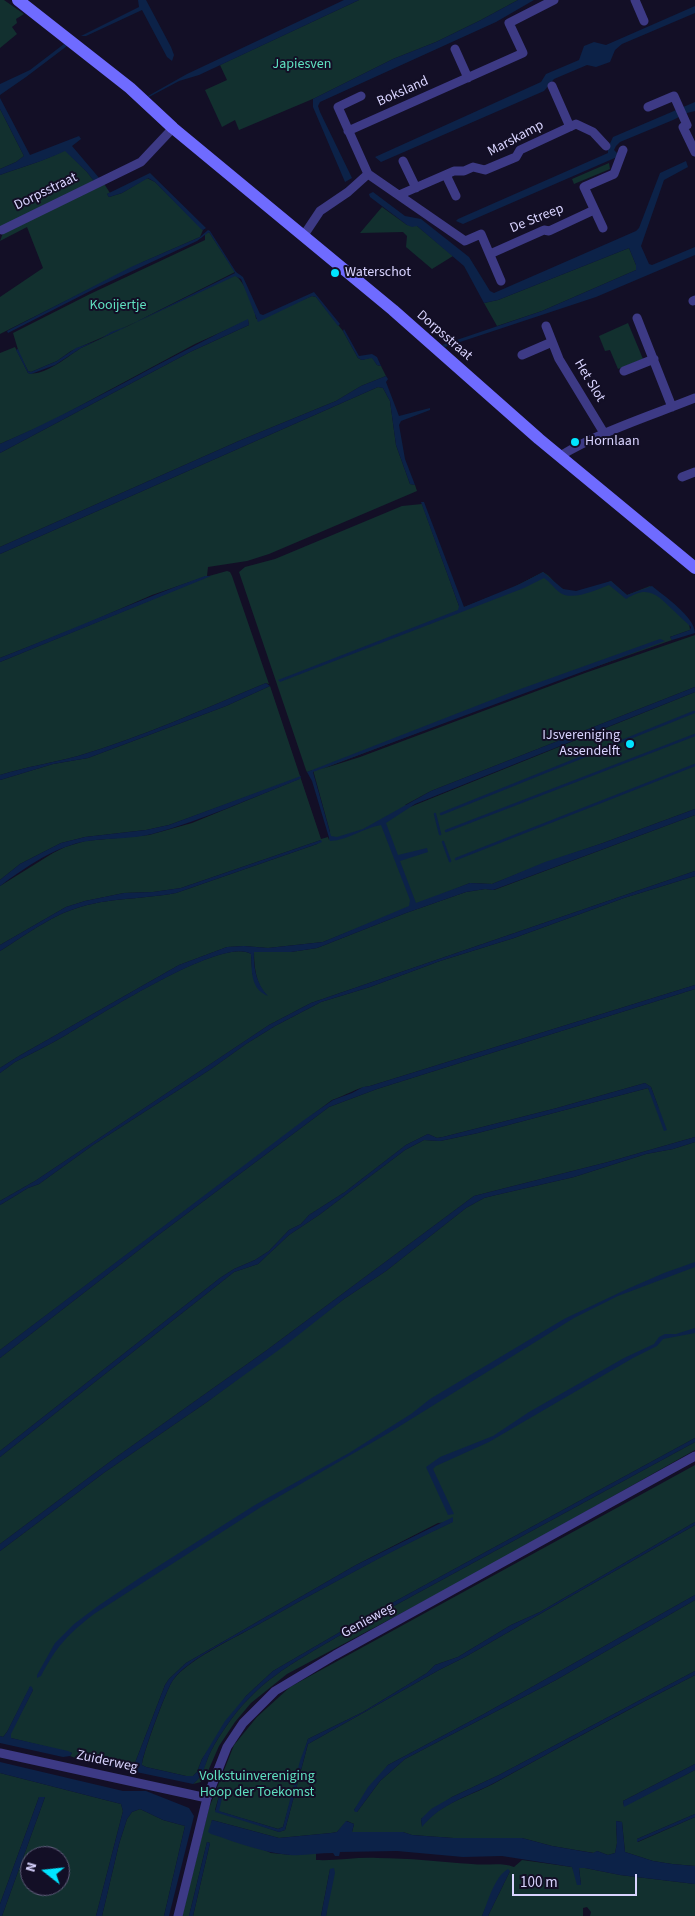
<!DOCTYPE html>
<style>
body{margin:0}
#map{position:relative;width:695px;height:1916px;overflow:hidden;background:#130f26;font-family:"Source Sans 3",sans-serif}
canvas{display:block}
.north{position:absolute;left:20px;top:1846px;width:50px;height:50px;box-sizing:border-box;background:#130f26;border:1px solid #625e7d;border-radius:50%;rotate:286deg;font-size:14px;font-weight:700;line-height:20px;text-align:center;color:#d9d4ff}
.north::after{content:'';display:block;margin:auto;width:18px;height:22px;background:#00e5ff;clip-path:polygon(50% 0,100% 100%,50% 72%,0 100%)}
.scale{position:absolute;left:512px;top:1874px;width:125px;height:22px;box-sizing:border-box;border:2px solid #d9d4ff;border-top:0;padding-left:6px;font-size:15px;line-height:18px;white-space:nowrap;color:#d9d4ff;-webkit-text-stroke:4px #130f26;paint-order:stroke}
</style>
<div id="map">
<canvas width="695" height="1916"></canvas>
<div class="north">N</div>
<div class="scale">100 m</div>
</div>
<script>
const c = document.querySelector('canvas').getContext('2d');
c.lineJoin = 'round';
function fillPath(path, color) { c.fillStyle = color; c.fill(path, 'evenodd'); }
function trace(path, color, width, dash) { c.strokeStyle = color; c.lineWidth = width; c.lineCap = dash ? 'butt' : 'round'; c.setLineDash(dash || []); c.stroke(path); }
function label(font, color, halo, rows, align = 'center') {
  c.font = font + ' "Source Sans 3",sans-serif'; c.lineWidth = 4; c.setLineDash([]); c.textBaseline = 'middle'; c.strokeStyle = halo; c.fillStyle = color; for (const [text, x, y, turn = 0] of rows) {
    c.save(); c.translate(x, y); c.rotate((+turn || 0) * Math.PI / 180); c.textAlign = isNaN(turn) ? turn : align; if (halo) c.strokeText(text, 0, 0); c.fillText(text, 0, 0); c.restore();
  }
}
fillPath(new Path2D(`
 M0,0H4L24,14L16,19L17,23L12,27L17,34L0,48Z
 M359,0H518L481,20L436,42L393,59L315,98L239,130L235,120L222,127L205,90L227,80L220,65Z
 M0,109L24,156L16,162L0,169Z
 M65,150L87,172L94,181L0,228V175C22,167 44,161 65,150Z
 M609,163L610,169L574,184L572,179Z
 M147,178L155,182L203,230L200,237L143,262L0,334V297L43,268L27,227L0,241L3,233L103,182L110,193L107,194L109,197L122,193Z
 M382,207L407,225L417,226L453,256L432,269L406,247L407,236L403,232L360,233Z
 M209,232L235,272L128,326L71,351L57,361L31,372L28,371L19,353L13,333L90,294L205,240V234Z
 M629,248L636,265V270L542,311L497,326L484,303L498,300Z
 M235,275C245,282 255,307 256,319L312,296L316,297L343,331L358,358L362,360L372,357L377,365L381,366L386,376L361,386L336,401L241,440L0,547V453L190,352L249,325L248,320L195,344L50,422L0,444V353L15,347L28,373C44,377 68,356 81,348Z
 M628,323L643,359L618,369L610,350L605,351L599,336Z
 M378,387L383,388L390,401L396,445L410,484L415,485L417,491L269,554L247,561L208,567L207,576L152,595L81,626L0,658V554Z
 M422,504L459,606V609L510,589L543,572C551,576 554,583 561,588C575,597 597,586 611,581L627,595L650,586C662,596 691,615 690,630L670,637L672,640L549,683L322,769L360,757L585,673L695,635V687L431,791L405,805L410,807L695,692V809L603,843L545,863L492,884L470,883L323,942L268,948L244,946L227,947L179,965L19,1056L0,1068V951C19,939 46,920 66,912C102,897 139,900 176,893L317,844L321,840L181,888L153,892L124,893L85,901L66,907L0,945V886L53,853L65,847L85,841L149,835L192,823L299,779L301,777L169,825L146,830L85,837L61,843L20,864L0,880V780L53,764L88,758L226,706L270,686L321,839L328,837L329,840L330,832L313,770L307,772L306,770L239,572L245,567L275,559L402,506Z
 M227,571L230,572L232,576L269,684L266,683C204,709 142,737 78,756C52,763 25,767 0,775V662L209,576Z
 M695,815V871L311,1003L269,1025L35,1181L0,1201V1073L15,1062C32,1053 49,1045 66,1035C95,1018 223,935 251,954C253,974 250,981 267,995C256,985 254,967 254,952H291L317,948L406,913L466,892L485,889L494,890Z
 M695,876V985L370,1086C358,1087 345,1096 332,1100L0,1350V1205L28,1188L39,1184L93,1145L211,1069L246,1044L275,1026L321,1002L370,987L440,961L514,938L624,898Z
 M695,989V1137L608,1162L474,1196L267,1350L115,1458L0,1544V1457L234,1272L258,1264L289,1235L319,1215L405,1150L424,1140L440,1141L478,1133L648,1088L659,1109L651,1087L645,1083L557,1108L443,1137L437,1138L428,1134L406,1145L345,1192L309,1215L301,1224L289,1230L269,1251L255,1260L234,1269L220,1278L0,1451V1358L157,1236L329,1107L377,1089Z
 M695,1142V1438L359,1621L273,1671L246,1696L202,1759L197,1772L193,1776H186L146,1767L142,1765C142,1756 167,1688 173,1680C187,1661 230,1640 252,1628C318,1591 383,1554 452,1522L438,1523L356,1565L186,1663L169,1679L165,1685L135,1763L115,1762L85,1756L82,1758L84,1761L70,1756L72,1753L11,1738L10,1734L33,1690L30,1687L7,1732L3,1737L0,1736V1551L105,1472L207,1402L344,1299L386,1271L466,1208L484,1198L496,1195L574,1177L646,1154L673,1149Z
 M695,1442V1450L475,1574L287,1674L251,1703L235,1722L219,1746L205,1778L201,1782L193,1784C203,1776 205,1762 211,1751C215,1743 220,1735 225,1728C256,1682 291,1664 337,1637Z
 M695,1465V1522L540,1612L511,1625L458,1657L435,1665L427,1673L363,1712L308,1739L283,1827L278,1829L218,1811L219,1796L215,1810L279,1832L285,1830L308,1744L439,1670L465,1657L695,1525V1595L484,1714L388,1765L354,1810L357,1812L380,1781L405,1759L556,1680L695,1600V1671L499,1775L452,1797L421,1819L422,1826C441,1803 468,1797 493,1784C560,1747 627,1710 695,1675V1764L623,1801L624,1806L695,1770V1814L637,1839L638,1842L695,1817V1866L672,1864L653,1861L625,1852L622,1822L616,1821L617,1843L615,1853L608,1855L597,1851L594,1853L552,1846L522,1838H453L412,1835L403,1832H352L354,1824L347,1821L337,1832L331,1833L279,1838L212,1820L211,1827L271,1853L292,1855L316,1852V1860C336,1861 357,1857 377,1858C409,1858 441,1862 472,1864C487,1866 500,1862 514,1867L522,1860L572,1867L581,1885L579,1868H585L620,1875L695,1884V1916H590L591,1912L587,1907L583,1908V1916H488L510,1871L497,1883L482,1916H326L330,1869L321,1916H193L210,1843L207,1842L189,1916H182L209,1808L234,1745L257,1717L290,1687Z
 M0,1773L121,1804L123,1811L96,1916H2L45,1797H39L0,1904ZM30,1856H60V1886H30Z
 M140,1809L163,1820L185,1826L164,1916H102L119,1844L127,1819L132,1812Z`), '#12302f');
fillPath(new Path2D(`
 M138,0H146L171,47L174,55L172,61L167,57L142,10L86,36H81L139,7Z
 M344,0H359L199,75L179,81L149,97L148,96L187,74Z
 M518,0H534L496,22L320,102L318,106L320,112L352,178L345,182L313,107V99L393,59L436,42L481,20Z
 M695,6V13L622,44L615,50L610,62L596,67L587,65L554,79L544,91L381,162L375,157L541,82L546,74L579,60L584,46L594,42L606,45Z
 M64,44L67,46L26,77L0,95V84L30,70Z
 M0,98L30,155L79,136L81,139L72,146L100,179L94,181L87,172L65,151C44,161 22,167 0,175V169L16,162L24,156L0,109Z
 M695,102V111L687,113L673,120L620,142L616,146L614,150L619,155L617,157L463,224L456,221L458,219L608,153V148L613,137Z
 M686,161L688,167L664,180L641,246L649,264L652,265L695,247V255L596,297L445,347L442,345L542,311L636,270V265L629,248L498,300L484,303L464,266L417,226L412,227L407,225L370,197L369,194L373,192L405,216L421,219L469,257L490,291L494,293L636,231L639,228L660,173Z
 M150,173L206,228L203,230L201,229L155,182L148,178L122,193L109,197L107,194Z
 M208,230L210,231L236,272L243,277L260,314L263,315L314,292L340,324L338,326L316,297L312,296L258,322L241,279L235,276L81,348L55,365L31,374L28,373L16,350L18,349L28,371L31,372L57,361L76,348L99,340L111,332L128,326L235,273L209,232L197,241L98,287L8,333L7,331L131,267L200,237Z
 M248,319L249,325L190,352L0,453V444C85,407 164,359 248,319Z
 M344,329L359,356L372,354L377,357L381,366L377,365L372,358L362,360L358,358L343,331Z
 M386,376L388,379L386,382L399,416L430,408V410L401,421L399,425L405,459L415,485L410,484L396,445L390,401L383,388L378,387L0,554V547L241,440L336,401L361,386Z
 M421,502H424L464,607L520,584L543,572L563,589L576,591L611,581L627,595L652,586C664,596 695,617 695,633L672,640L670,637L690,630L691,627C685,621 679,616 674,611C658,595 648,584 626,599L609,585C596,590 571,602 559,592C554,588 550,582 544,578L524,588L280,682L278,680L458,610L459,606Z
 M205,576H211L0,662V658C69,631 136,601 205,576Z
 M660,639L665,641L313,772L331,836L337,837L363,829L431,791L695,687V692L415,804L386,823L398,855L427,848L428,852L400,861L416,903L470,883L492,884L545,862L603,843L695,809V815L493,890L485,889L466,892L406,913L317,948L291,952H254C253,968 257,985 268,996C250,989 252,970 251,954C224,935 95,1018 66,1035C49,1045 32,1053 15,1062L0,1073V1068L19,1056L179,965L227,947L244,946L268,948L323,942L409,906L410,900L381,825C363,828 349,840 330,841L312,781L307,772L512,692Z
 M266,683L270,686L226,706L88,758L53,764L0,780V775C25,767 52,763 78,756C142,737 204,709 266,683Z
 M301,776L300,779C251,798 203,820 152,834C134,839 108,838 88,841C55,846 26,867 0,886V880L20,864L61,843L85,837L146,830L169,825Z
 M321,840L322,842L317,844L176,893C139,900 102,897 66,912C46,920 19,939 0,951V945L66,907L85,901L124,893L153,892L181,888Z
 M695,871V876L624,898L514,938L440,961L370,987L321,1002L275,1026L246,1044L211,1069L93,1145L39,1184L28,1188L0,1205V1201L35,1181L269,1025L311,1003Z
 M695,985V989L377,1089L329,1107L157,1236L0,1358V1350L304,1120L333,1100L352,1093L363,1087L370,1086Z
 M645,1083L651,1087L667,1130L664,1131L648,1088L478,1133L440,1141L424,1140L405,1150L319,1215L289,1235L258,1264L234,1272L0,1457V1451L220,1278L234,1269L255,1260L269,1251L289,1230L301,1224L309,1215L345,1192L406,1145L428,1134L437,1138L443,1137L557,1108Z
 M695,1137V1142L673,1149L646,1154L574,1177L496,1195L484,1198L466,1208L386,1271L344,1299L287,1344L207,1402L105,1472L0,1551V1544L115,1458L267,1350L474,1196L608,1162Z
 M695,1262V1267L618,1296L574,1318L392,1431L261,1507L94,1614C67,1635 57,1646 41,1676L37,1678V1675L55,1643L74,1624L98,1606L138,1579L255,1505L349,1453L411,1414L430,1399L564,1319L625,1290L664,1273Z
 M695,1328V1333L663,1339L657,1346L633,1358L489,1442L436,1466L433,1469L454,1514L448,1515L426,1467L440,1457L493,1436L529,1412L624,1358L654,1344L659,1337L665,1334H676Z
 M695,1438V1442L337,1637C291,1664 256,1682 225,1728C220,1735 215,1743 211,1751C205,1763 204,1776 193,1784L84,1761L82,1758L85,1756L115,1762L135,1763L165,1685L169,1679L186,1663L356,1565L453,1517V1522C384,1554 318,1591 252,1628C230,1640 187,1660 173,1680C167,1688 142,1755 142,1765L146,1767L186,1776H193L197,1772L202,1759L225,1721L246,1696L273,1671L359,1621Z
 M695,1522V1525L674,1537L465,1657L439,1670L308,1744L285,1830L279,1832L215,1812L219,1796L218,1792L221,1788L223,1794L219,1811L278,1829L283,1827L300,1761L308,1739L363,1712L427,1673L435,1665L458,1657L511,1625L540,1612Z
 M695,1595V1600L556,1680L405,1759L380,1781L357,1812H355L354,1810L368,1787L388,1765L484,1714Z
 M695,1671V1675C628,1709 562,1746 496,1782C470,1796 441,1803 422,1827L421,1819L431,1809L452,1797L499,1775Z
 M30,1686L32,1687L33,1690L11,1734V1738L68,1751L72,1753L70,1756L63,1757L0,1743V1736L3,1737L7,1732Z
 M0,1762L123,1791H146L189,1808L194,1816L169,1916H164L185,1826L163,1820L140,1809L132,1812L127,1819L119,1844L102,1916H96L123,1811L121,1804L0,1773Z
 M695,1764V1770L624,1807L623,1801Z
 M39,1797H45L2,1916H0V1904Z
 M695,1814V1817L637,1842V1839Z
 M212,1820L279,1838L331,1833L337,1832L346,1821L354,1824L352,1832H403L412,1835L453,1838H522L552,1846L593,1853L597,1851L608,1855L615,1853L617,1843L616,1821L622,1822L625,1852L653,1861L672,1864L695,1866V1884L620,1875L585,1868H579L581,1885H577L572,1867L502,1856L463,1857L397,1851L340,1852L339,1856H335L333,1853C318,1853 304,1856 290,1855C263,1853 236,1842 211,1834L208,1832Z
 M207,1842L210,1843L193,1916H189Z
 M334,1868L335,1873L326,1916H321L330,1869Z
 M508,1869L510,1871L488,1916H482C488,1902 494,1877 508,1869Z`), '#0c2248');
trace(new Path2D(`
 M435,814L440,834
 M441,814L694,712
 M446,831L695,735
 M443,842L450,861
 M456,859L695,765`), '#0c2248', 2.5);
trace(new Path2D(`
 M635,0L644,21
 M455,49L468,78
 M552,86L570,127
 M361,96L338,107L368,174L465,241L481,234L501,281
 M648,107L674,96L687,125L683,127L695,152
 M348,131L523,53L509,23L554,0
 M403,161L416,188
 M446,175L456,196
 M399,195L454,171H464L473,167L485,170L516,157L520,150L576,124L593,132L606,146
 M603,228L584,187L614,174L623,150
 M2,230L141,162L173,128
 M304,235L320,211L348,192L368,174
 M490,254L544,230L549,231L594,210
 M693,301L695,300
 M637,318L672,407
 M546,326L559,359L604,433
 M522,355L552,342
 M624,371L654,359
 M560,456C602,431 650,416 695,398
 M682,477L695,472
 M0,1753L207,1798
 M178,1916L207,1798L227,1747L243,1723L275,1691L335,1655L695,1456`), '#3d3a85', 9);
trace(new Path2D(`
 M18,0L130,88L173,128L393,310L539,439L695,568`), '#6f6bff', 12);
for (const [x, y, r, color] of [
 [335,273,5,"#00e5ff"],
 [575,442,5,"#00e5ff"],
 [630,744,5,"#00e5ff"]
]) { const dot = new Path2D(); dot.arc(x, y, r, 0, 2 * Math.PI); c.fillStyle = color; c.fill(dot); trace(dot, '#130f26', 2); }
label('14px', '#5fe0c0', '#130f26', [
 ["Japiesven",302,65],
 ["Kooijertje",118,306],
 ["Volkstuinvereniging",257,1777],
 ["Hoop der Toekomst",257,1793]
]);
label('14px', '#d9d4ff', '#130f26', [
 ["Boksland",403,92,-24],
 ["Marskamp",516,139,-28],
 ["Dorpsstraat",46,192,-26],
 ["De Streep",537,219,-22],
 ["Dorpsstraat",444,336,41],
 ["Het Slot",589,381,59],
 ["Genieweg",368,1621,-29],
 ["Zuiderweg",107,1762,12]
]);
label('14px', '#d9d4ff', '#130f26', [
 ["Waterschot",345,273],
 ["Hornlaan",585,442],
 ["IJsvereniging",620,736,"right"],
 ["Assendelft",620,752,"right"]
], 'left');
</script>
